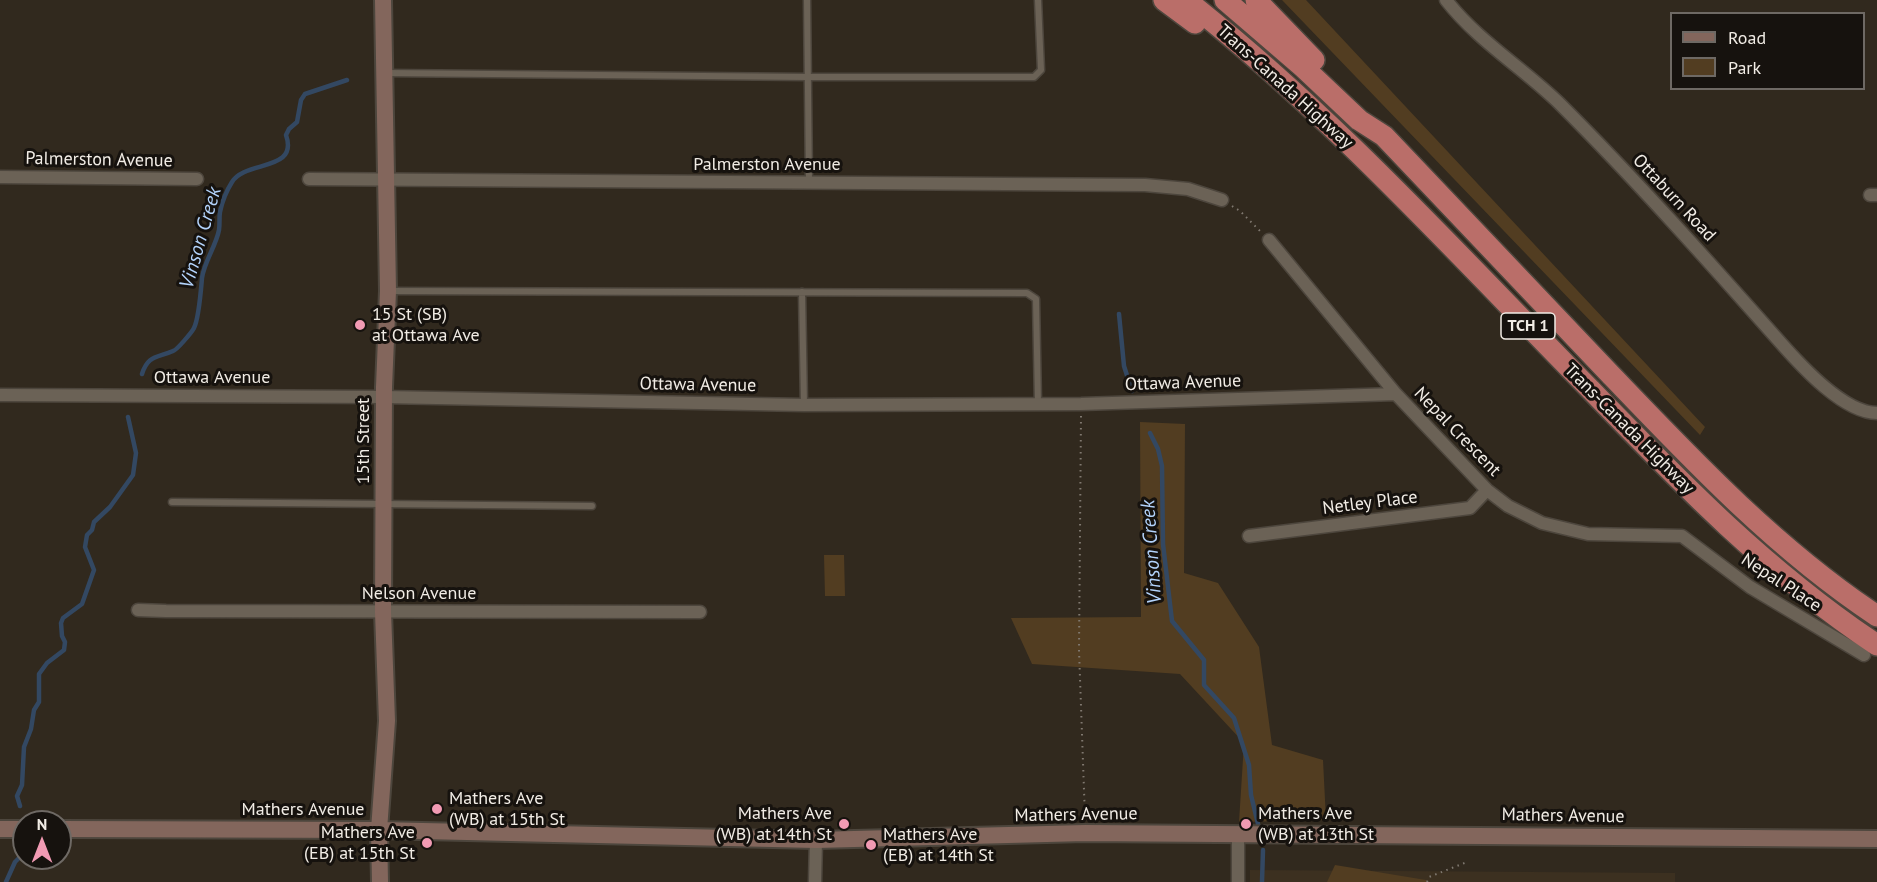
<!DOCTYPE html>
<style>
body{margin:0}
#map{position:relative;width:1877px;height:882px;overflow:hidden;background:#31291e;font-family:"PT Sans",sans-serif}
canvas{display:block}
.legend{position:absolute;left:1670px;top:12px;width:195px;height:78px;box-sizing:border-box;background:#16120e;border:2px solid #6e6964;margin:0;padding:8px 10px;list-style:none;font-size:18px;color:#f1ece5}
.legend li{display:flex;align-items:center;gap:12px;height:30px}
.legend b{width:30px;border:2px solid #6e6964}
.north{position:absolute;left:12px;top:810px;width:60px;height:60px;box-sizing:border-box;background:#16120e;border:2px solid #6e6964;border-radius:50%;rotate:0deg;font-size:16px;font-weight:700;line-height:24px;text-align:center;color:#f1ece5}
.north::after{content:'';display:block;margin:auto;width:21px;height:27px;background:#f19ab3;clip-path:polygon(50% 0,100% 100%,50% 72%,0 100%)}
</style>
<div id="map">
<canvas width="1877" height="882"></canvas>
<ul class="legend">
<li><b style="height:8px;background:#83665c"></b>Road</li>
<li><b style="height:16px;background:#523d21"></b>Park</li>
</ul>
<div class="north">N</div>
</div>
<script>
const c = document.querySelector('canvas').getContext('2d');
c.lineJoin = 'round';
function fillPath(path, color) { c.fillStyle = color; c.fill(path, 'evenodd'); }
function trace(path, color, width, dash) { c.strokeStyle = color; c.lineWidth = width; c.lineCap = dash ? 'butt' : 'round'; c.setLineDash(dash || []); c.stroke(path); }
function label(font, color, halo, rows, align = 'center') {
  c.font = font + ' "PT Sans",sans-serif'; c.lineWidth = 6; c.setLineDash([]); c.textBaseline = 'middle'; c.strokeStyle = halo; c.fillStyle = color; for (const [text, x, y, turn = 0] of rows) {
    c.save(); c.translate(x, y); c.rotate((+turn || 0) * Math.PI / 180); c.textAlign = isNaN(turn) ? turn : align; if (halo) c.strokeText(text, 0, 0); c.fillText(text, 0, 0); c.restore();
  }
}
fillPath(new Path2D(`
 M1250,870L1675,873V882H1250Z`), '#3c3020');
fillPath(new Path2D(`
 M1282,0H1306L1705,427L1700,435Z
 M1140,422L1185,424L1184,573L1218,583L1259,647L1272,745L1323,760L1326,820L1239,822L1244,743L1180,674L1032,664L1011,618L1141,617Z
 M824,555H844L845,596H825Z
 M1335,865L1426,880V882H1327Z`), '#523d21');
trace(new Path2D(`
 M1119,314L1124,366L1132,391
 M142,374C148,355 157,358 173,351C177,350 192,332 194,328C199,318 201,289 202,278C204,262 216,246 219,230C220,224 219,218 220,212C222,202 227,190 232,182C245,160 299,172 286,135L289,129L297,122L301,100L305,94L347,80
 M1150,433L1158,449L1162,466L1163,544L1172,621L1204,660V685L1234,718L1249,765L1251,795L1258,824
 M20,806L17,796L22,785L24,747L31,729L34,710L39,702V674L47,663L64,650L65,642L62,636L61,623L63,618L82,604L94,570L85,547L87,535L92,530L94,522L110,507L133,475L136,453L128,417
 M6,882L15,862L23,854
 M1262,882L1263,850`), '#334862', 4.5);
const lane = new Path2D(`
 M807,0L809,182
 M386,73L808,77H1034L1041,70L1038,0
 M388,291L1027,293L1036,299L1038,404
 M802,292L804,405
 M172,502L592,506`);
const street = new Path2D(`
 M1446,0C1478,41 1523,68 1560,104C1637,181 1709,262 1780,342C1802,367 1844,413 1877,413
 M0,177L197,179
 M309,179L1145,185L1188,189L1222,200
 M1870,195H1877
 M1269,240L1396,394L1487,490L1508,506L1542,523L1588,534L1682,536L1750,587L1864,655
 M0,395L384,397L804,405L1081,404L1396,394
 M1249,536L1470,508L1487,490
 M138,610L166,611L700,612
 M815,882L816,840
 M1238,882V834`);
const secondary = new Path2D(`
 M0,829H24
 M60,829L379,830L816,840L1085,833L1877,839
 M380,882L379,830L387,721L383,612L384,387L388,291L383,0`);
const highway = new Path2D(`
 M1164,0L1195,23
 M1186,0C1333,116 1459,256 1590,389C1682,484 1766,571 1877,645
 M1225,0L1304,68L1359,120L1384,136C1459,215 1534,294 1609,373C1692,460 1776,549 1877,616
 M1256,0L1314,60`);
trace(lane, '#4d463d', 9);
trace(street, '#4d463d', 15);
trace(secondary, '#4d463d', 20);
trace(highway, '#4d463d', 24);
trace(new Path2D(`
 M1232,206L1240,211L1261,232
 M1081,416L1079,650L1085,818
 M1427,882L1429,877L1467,862`), '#807970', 2, [1.5, 4.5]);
trace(lane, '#6b6256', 6);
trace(street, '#6b6256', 12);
trace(secondary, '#83665c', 16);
trace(highway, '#ba6e69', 21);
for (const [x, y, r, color] of [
 [360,325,6,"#f19ab3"],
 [437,809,6,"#f19ab3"],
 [844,824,6,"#f19ab3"],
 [1246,824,6,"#f19ab3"],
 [427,843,6,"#f19ab3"],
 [871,845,6,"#f19ab3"]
]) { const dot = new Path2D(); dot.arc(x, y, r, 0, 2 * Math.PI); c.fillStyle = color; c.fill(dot); trace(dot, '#16120e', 2); }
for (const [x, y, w] of [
 [1528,326,54]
]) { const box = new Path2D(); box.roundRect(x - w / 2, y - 13, w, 26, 4.5); c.fillStyle = '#16120e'; c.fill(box); trace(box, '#f1ece5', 1.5); }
label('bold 16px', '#f1ece5', null, [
 ["TCH 1",1528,326]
]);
label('18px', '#f1ece5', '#16120e', [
 ["Trans-Canada Highway",1285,87,42],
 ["Palmerston Avenue",99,160,1],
 ["Palmerston Avenue",767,165],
 ["Ottaburn Road",1674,198,47],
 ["Ottawa Avenue",212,378],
 ["Ottawa Avenue",1183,383,-2],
 ["Ottawa Avenue",698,385,1],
 ["Trans-Canada Highway",1629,429,45],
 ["Nepal Crescent",1457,432,46],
 ["15th Street",364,441,-90],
 ["Netley Place",1370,503,-7],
 ["Nepal Place",1781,583,33],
 ["Nelson Avenue",419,594],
 ["Mathers Avenue",303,810],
 ["Mathers Avenue",1076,815,-1],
 ["Mathers Avenue",1563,816,1]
]);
label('18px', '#f1ece5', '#16120e', [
 ["15 St (SB)",372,315],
 ["at Ottawa Ave",372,336],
 ["Mathers Ave",449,799],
 ["(WB) at 15th St",449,820],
 ["Mathers Ave",832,814,"right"],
 ["(WB) at 14th St",832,835,"right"],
 ["Mathers Ave",1258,814],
 ["(WB) at 13th St",1258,835],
 ["Mathers Ave",415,833,"right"],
 ["(EB) at 15th St",415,854,"right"],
 ["Mathers Ave",883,835],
 ["(EB) at 14th St",883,856]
], 'left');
label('italic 20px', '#b3d3fb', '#16120e', [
 ["Vinson Creek",201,238,-74],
 ["Vinson Creek",1152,552,-94]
]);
</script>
